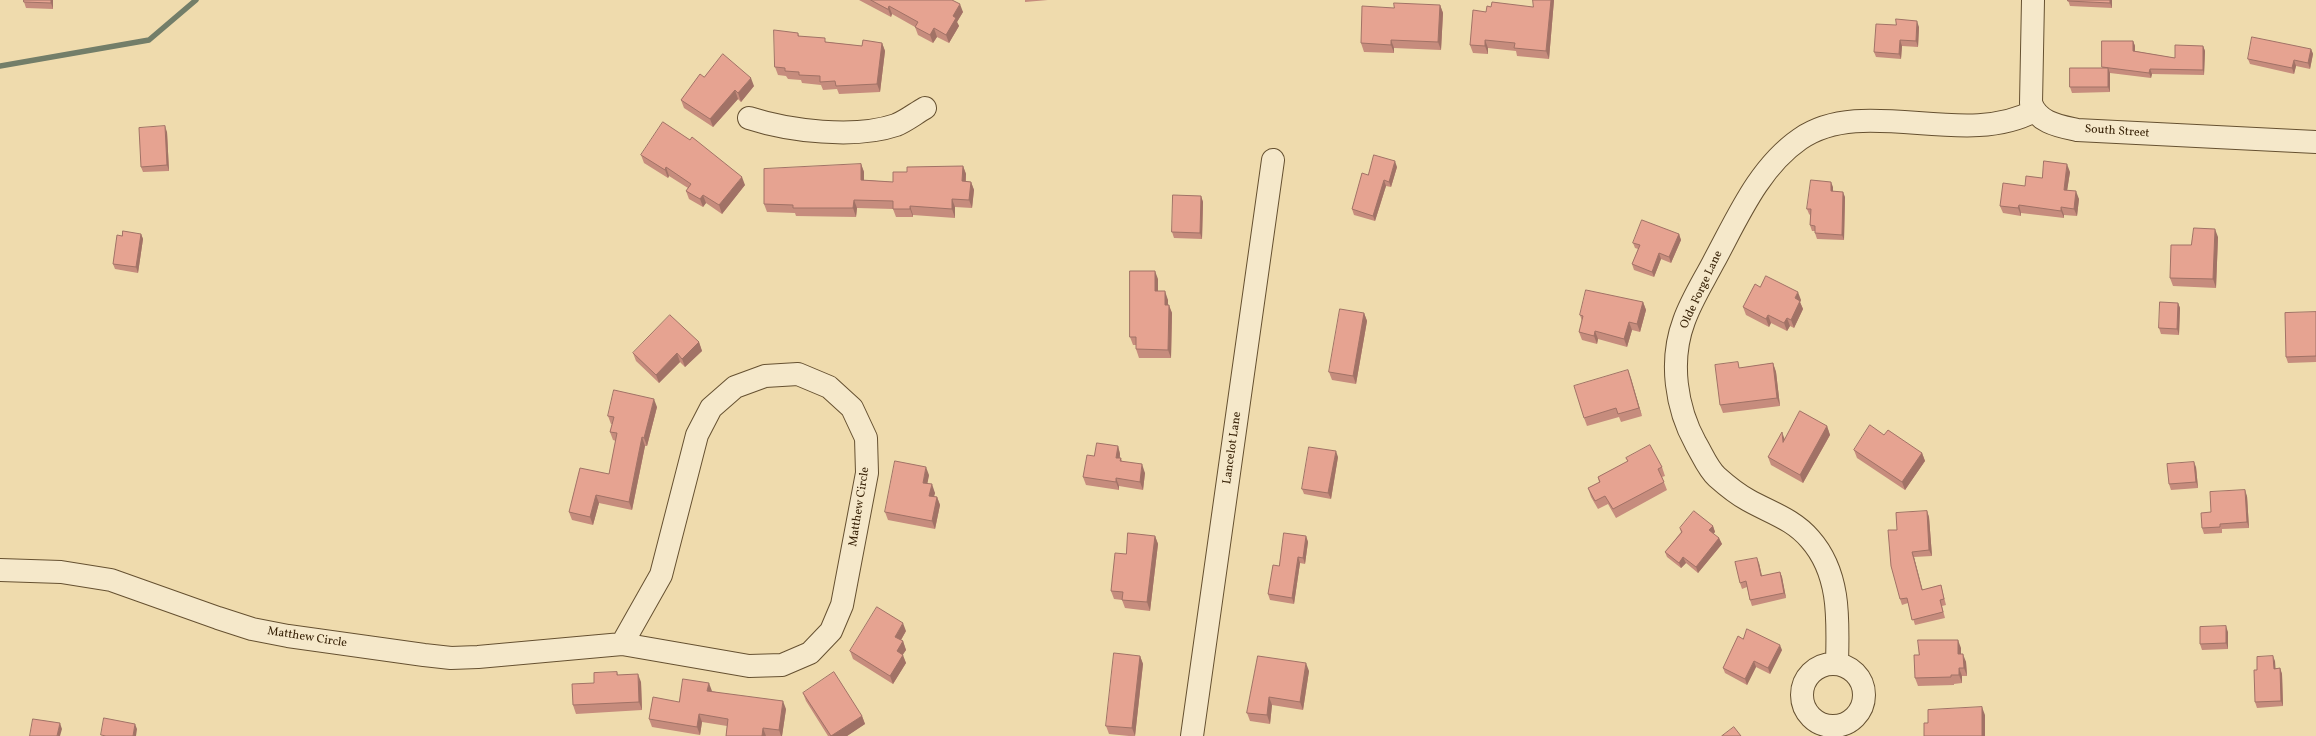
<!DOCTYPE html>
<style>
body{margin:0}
canvas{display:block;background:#efdbad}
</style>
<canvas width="2316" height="736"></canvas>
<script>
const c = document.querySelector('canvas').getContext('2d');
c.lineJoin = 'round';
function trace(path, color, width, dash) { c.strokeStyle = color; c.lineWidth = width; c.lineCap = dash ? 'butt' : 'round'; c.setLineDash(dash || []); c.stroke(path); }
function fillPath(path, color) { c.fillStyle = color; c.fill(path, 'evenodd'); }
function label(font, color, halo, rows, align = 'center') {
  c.font = font + ' Vollkorn,serif'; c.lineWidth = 3; c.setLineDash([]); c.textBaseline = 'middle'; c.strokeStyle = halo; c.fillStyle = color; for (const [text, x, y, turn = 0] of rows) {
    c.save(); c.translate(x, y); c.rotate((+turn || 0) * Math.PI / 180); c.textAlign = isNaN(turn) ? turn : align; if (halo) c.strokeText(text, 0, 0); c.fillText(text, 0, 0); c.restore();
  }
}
trace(new Path2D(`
 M0,66L149,40L196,0`), '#737e69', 5.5);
const street = new Path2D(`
 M2033,0L2031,103C2038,123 2059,126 2077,130L2316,142
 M749,118C789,131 855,139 896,125C906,121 916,113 925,108
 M0,570L61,572L111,580L218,618L252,629L288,636L424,655L451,658L478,657L622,644L749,666L782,665L810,653L831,631L842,605L867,473L866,438L852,408L829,387L798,374L765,376L735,387L711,408L697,435L661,575L622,644
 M1802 695a31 31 0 1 1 62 0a31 31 0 1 1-62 0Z
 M1837,664C1838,621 1841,574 1810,539C1793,519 1771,513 1748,500C1737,494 1726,485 1717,477C1708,469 1702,454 1696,444C1676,408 1669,361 1684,321C1691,301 1703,282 1713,263C1737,219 1758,168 1800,139C1863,95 1964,149 2034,111
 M1192,736L1273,160`);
trace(street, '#665131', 24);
trace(street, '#f5e8ca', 22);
fillPath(new Path2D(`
 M24,0H53V9L26,8L24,2Z
 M859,0H952L963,12L957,22L959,26L949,43L937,37L933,43L918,35L915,27L892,14L891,17Z
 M1025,0H1048L1025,2Z
 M1533,0H1554L1549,59L1517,56L1516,51L1488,48V54L1473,53L1470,45L1486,12L1491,7H1533Z
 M2068,0H2112V8L2070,6Z
 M1440,5L1443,13L1441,50L1394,48V53L1364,52L1361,43L1394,8Z
 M1896,25L1919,27L1918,47L1902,46L1901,59L1876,57L1874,52Z
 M798,33L799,36L827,42L862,46L882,43L885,51L880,92L839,94L837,89L823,90L821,85L802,83L801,80L788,79L786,76L778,75L775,67Z
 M2133,41L2135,46V51L2175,58L2203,46L2205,51L2204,75L2152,74L2151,78L2110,73V92L2072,93L2070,87L2103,68L2102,67Z
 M2311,49L2313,54L2310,69L2296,66L2294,74L2250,64L2248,59Z
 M704,77L754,86L741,102L738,99L713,127L684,108L681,100Z
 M167,132L169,171L143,172L141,167Z
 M641,155L745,185L722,214L706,203L703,207L689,199L686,191L688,188L669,176L668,178L644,163Z
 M861,164L864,172V180L893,182L907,172L963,166L966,174V181L971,182L974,190L972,208L955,207V218L913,215V217H896L893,209L857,208L856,217L796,216L795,213L767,212L764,204Z
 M1397,167L1391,187L1386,186L1375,221L1354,215L1352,209L1368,175Z
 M2070,172L2067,190L2079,199L2077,216L2064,215V218L2021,213V216L2003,213L2000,206L2025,186L2042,178Z
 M1833,187V191L1845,197L1844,240L1817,239L1815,233V231H1812L1810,225V215L1809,214L1807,209Z
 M1201,196L1203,202L1202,239L1174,238L1172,232Z
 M141,234L143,239L138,273L115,269L113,264L122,236Z
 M1679,234L1681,240L1671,263L1661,259L1654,277L1634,270L1632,264L1638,249L1635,248L1633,243Z
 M2218,237L2216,288L2173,286L2170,278L2191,245Z
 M1158,279V291L1168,300V305L1172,313L1171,358H1139L1136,349V345H1133L1130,337Z
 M1760,287L1801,300L1800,302L1803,309L1794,328L1790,326L1787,331L1771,323L1769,327L1746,315L1743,307Z
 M1643,302L1646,310L1640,332L1632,330L1627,347L1598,339L1597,344L1582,340L1579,332L1582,321L1580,315Z
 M2178,303L2180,308L2179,335L2161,334L2159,328Z
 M2316,312V362L2288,363L2286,357Z
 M1364,313L1367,321L1356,384L1332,380L1329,372Z
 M699,342L702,351L685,367L680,362L659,383L636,361L633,353Z
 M1773,363L1776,372L1780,406L1723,413L1720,405L1740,368Z
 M1628,370L1642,416L1621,422L1619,417L1587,426L1584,418Z
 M657,407L647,446H645L632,510L599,503L593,525L572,520L569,512L609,474L616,441L613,440L610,432L612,424H611L608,416Z
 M1827,426L1830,435L1803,483L1771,465L1768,457Z
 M1884,435L1922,453L1925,461L1905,490L1857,458L1854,450Z
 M1118,446L1120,454V458H1121L1122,461L1145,473L1143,490L1119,486V490L1086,485L1083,477L1094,456Z
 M1338,457L1331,499L1304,494L1302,489Z
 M1626,458L1662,467L1665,476L1662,477L1667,490L1616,518L1608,504L1598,509L1591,497L1588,488L1599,482L1598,477L1628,462Z
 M2196,467L2198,488L2171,490L2169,484Z
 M929,475L927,483L935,493L934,496L937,497L940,505L935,529L888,520L885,512Z
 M2247,496L2249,528L2222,529V533L2204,534L2202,528L2211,512Z
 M1927,511L1929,517L1932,556L1914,557L1922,590L1941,585L1946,605L1942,606L1945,618L1915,625L1908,603L1902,605L1900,599L1897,530Z
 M1713,526L1715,532L1713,534L1719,538L1722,544L1698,573L1686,563L1681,568L1667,557L1665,552L1681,532L1680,528Z
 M1155,536L1158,544L1150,611L1125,608L1122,600L1114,599L1111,591L1126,554Z
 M1306,536L1308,542L1305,564L1300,563L1294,604L1270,600L1268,594L1279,566Z
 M1759,563L1762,576L1780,572L1782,577L1786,598L1752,606L1750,600L1747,587L1742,589L1740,583Z
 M906,631L901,640L903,641L906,650L902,655L906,663L893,684L853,659L850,651Z
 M2228,632V649L2202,650L2200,644Z
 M1743,639L1782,650L1770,674L1756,667L1747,685L1725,673L1723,668Z
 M1961,648V654L1966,662L1967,676H1962V683L1954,684V685L1918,686L1915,678L1919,655Z
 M1140,656L1143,664L1135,736H1129L1109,734L1106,726Z
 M1258,656L1309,671L1303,710L1272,705L1270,724L1250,721L1247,713Z
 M2275,661V668H2280L2282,674L2283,706L2257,708L2255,702L2257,670Z
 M617,672L618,675L641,682L642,710L576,714L573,705L594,683Z
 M712,691L786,709L782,736H726L727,726L702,722L700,735L652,727L649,719L679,702Z
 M803,693L862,716L865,724L847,736H828L806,701Z`), '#c68c7d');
fillPath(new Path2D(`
 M51,0H53V9L51,3Z
 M1551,0H1554L1549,59L1546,51Z
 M2110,0H2112V8L2110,3Z
 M960,4L963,12L957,22L959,26L949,43L946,35L953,16Z
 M1440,5L1443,13L1441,50L1438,42Z
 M889,6L892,14L891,17L888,9Z
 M1917,21L1919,27L1918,47L1916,41Z
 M934,28L937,37L933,43L930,35Z
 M1391,40L1394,48V53L1391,45Z
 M1485,40L1488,48V54L1485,46Z
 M1900,40L1902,46L1901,59L1899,54Z
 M2133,41L2135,46V57L2133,51Z
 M882,43L885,51L880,92L877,84Z
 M2203,46L2205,51L2204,75L2203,70Z
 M2311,49L2313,54L2310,69L2308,63Z
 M2294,60L2296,66L2294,74L2292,68Z
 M2108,68L2110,73V92L2108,87Z
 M2150,69L2152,74L2151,78L2149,73Z
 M751,78L754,86L741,102L738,93Z
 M735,90L738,99L713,127L710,119Z
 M165,126L167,132L169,171L167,165Z
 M1395,161L1397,167L1391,187L1389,182Z
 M861,164L864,172V188L861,180Z
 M2067,164L2070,172L2066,198L2064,190Z
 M963,166L966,174L965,189L962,181Z
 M666,167L669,176L668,178L665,170Z
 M742,177L745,185L722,214L719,205Z
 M1384,180L1386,186L1375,221L1373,216Z
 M971,182L974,190L972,208L969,200Z
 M1831,182L1833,187V197L1831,191Z
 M2076,191L2079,199L2077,216L2074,209Z
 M1843,192L1845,197L1844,240L1842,235Z
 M703,195L706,203L703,207L700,199Z
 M1201,196L1203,202L1202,239L1200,233Z
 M952,199L955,207V218L952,209Z
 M854,200L857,208L856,217L853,208Z
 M2019,205L2021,213V216L2018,208Z
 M910,206L913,215V217L910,209Z
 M2061,207L2064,215V218L2061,211Z
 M2215,229L2218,237L2216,288L2213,279Z
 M141,234L143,239L138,273L136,267Z
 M1679,234L1681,240L1671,263L1669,257Z
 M1659,253L1661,259L1654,277L1652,272Z
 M1155,271L1158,279V299L1155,291Z
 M1165,291L1168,300V313L1165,305Z
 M1798,292L1801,300L1800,302L1803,309L1794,328L1791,320L1795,298Z
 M1643,302L1646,310L1640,332L1637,324Z
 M2178,303L2180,308L2179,335L2177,329Z
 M1169,305L1172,313L1171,358L1168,350Z
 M1364,313L1367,321L1356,384L1353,376Z
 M1768,315L1771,323L1769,327L1766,319Z
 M1787,318L1790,326L1787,331L1784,323Z
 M1629,322L1632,330L1627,347L1624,339Z
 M1595,331L1598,339L1597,344L1594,336Z
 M699,342L702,351L685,367L682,359Z
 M677,353L680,362L659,383L656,375Z
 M1773,363L1776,372L1780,406L1777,398Z
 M1628,370L1631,378L1642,416L1639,408Z
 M654,399L657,407L647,446L644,438Z
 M1827,426L1830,435L1803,483L1800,475Z
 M1782,432L1785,440L1783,442Z
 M642,437L645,446L632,510L629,502Z
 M1118,446L1120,454L1119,466L1116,458Z
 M1336,451L1338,457L1331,499L1328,493Z
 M1922,453L1925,461L1905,490L1902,482Z
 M2194,462L2196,467L2198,488L2196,482Z
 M1142,464L1145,473L1143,490L1140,482Z
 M926,467L929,475L926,491L923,483Z
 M1116,478L1119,486V490L1116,482Z
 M932,484L935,493L932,504L929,496Z
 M2245,490L2247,496L2249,528L2247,522Z
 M596,495L599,503L593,525L590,517Z
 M937,497L940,505L935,529L932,521Z
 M1927,511L1929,517L1932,556L1929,550Z
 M1713,526L1715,532L1711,536L1709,530Z
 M1155,536L1158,544L1150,611L1147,602Z
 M1306,536L1308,542L1305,564L1303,558Z
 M1719,538L1722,544L1698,573L1696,567Z
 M1912,552L1914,557L1924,595L1922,590Z
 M1298,557L1300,563L1294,604L1292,598Z
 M1683,557L1686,563L1681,568L1679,563Z
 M1757,558L1759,563L1763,581L1761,576Z
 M1780,572L1782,577L1786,598L1784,593Z
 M903,623L906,631L898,645L895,637Z
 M2226,626L2228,632V649L2226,643Z
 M1958,640L1961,648V662L1958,654Z
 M903,641L906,650L900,659L897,651Z
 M1780,645L1782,650L1770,674L1768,668Z
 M1963,654L1966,662L1967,676L1964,668Z
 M903,655L906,663L893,684L890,676Z
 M1140,656L1143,664L1135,736L1132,728Z
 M2273,656L2275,661L2276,674L2274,669Z
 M1754,661L1756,667L1747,685L1745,679Z
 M1306,663L1309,671L1303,710L1300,702Z
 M1959,668L1962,676V683L1959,675Z
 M2280,668L2282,674L2283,706L2281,701Z
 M638,674L641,682L642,710L639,702Z
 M709,683L712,691L710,699L707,691Z
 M1269,697L1272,705L1270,724L1267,715Z
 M783,701L786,709L782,736H781L779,730Z
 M1982,707L1985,715V736H1982Z
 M699,714L702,722L700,735L697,727Z
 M862,716L865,724L847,736H831Z
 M60,723L62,729L60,736H57Z
 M135,724L137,729L136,736H133Z
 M763,728L766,736H762Z`), '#a17266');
const building = new Path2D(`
 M24,0H51V3L24,2Z
 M871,0H952L960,4L953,16L956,18L946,35L934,28L930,35L915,27L918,22L889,6L888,9Z
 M1533,0H1551L1546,51L1514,48L1515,43L1485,40V46L1470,45L1473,10L1486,12L1487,6L1491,7L1492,2L1533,7Z
 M2068,0H2110V3L2068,1Z
 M1394,3L1440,5L1438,42L1391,40V45L1361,43L1362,6L1394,8Z
 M1896,19L1917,21L1916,41L1900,40L1899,54L1874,52L1876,24L1896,25Z
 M774,30L798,33V36L825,38V42L862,46L863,40L882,43L877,84L836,86L835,81L820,82V76L799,75V72L785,71V68L775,67Z
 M2252,37L2311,49L2308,63L2294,60L2292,68L2248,59Z
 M2102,41H2133V51L2175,58V45L2203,46V70L2150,69L2149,73L2102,67Z
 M723,54L751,78L738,93L735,90L710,119L681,100L700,74L704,77Z
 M2070,68H2108V87H2070Z
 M663,122L690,140L692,137L742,177L719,205L703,195L700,199L686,191L691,184L666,167L665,170L641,155Z
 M165,126L167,165L141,167L139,128Z
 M1374,155L1395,161L1389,182L1384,180L1373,216L1352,209L1362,173L1368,175Z
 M2044,161L2067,164L2064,190L2076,191L2074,209L2061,207V211L2019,205L2018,208L2000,206L2003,183L2025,186L2026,176L2042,178Z
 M861,164V180L893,182V172H907V167L963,166L962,181L971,182L969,200L952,199V209L910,206V209H893V201L854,200L853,208H793V205L764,204V169Z
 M1811,180L1831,182V191L1843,192L1842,235L1815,233V226L1810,225L1811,209H1807Z
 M1173,195L1201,196L1200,233L1172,232Z
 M1642,220L1679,234L1669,257L1659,253L1652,272L1632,264L1640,245L1633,243Z
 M2194,228L2215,229L2213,279L2170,278L2171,245H2191Z
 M123,231L141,234L136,267L113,264L117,235L122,236Z
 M1130,271H1155V291H1165V305H1169L1168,350L1136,349V337H1130Z
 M1766,276L1798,292L1795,298L1800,301L1791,320L1787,318L1784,323L1768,315L1766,319L1743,307L1755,284L1760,287Z
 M1586,290L1643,302L1637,324L1629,322L1624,339L1595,331L1594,336L1579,332L1583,316L1580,315Z
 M2160,302L2178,303L2177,329L2159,328Z
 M1340,309L1364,313L1353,376L1329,372Z
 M2316,312V356L2286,357L2285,313Z
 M670,315L699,342L682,359L677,353L656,375L633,353Z
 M1738,362L1739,368L1773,363L1777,398L1720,405L1715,365Z
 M1628,370L1639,408L1618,414L1616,408L1584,418L1574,386Z
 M614,390L654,399L644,438L642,437L629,502L596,495L590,517L569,512L580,468L609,474L617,433L610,432L614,417L608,416Z
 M1800,411L1827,426L1800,475L1768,457L1782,432L1783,442Z
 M1870,425L1884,435L1888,430L1922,453L1902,482L1854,450Z
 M1097,443L1118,446L1116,458H1121L1120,461L1142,464L1140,482L1116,478V482L1083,477L1087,455L1094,456Z
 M1650,445L1662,467L1658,469L1664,482L1613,509L1605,496L1595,501L1588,488L1600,482L1598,477L1628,461L1626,458Z
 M1309,447L1336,451L1328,493L1302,489Z
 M895,461L926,467L923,483L932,484L929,496L937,497L932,521L885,512Z
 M2194,462L2196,482L2169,484L2167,464Z
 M2245,490L2247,522L2220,524V527L2202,528L2201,513L2211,512L2210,492Z
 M1694,511L1713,526L1709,530L1719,538L1696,567L1683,557L1679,563L1665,552L1682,532L1680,528Z
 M1927,511L1929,550L1912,552L1922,590L1941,585L1944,599L1940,600L1943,612L1912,620L1907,598L1900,599L1891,566L1888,530H1897L1896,513Z
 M1128,533L1155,536L1147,602L1122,600L1123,592L1111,591L1115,553L1126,554Z
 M1284,533L1306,536L1303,558L1298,557L1292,598L1268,594L1273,565L1279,566Z
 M1757,558L1761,576L1780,572L1784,593L1750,600L1746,581L1740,583L1735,562Z
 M877,607L903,623L895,637L903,641L897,651L903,655L890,676L850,651Z
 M2226,626V643L2200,644V627Z
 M1747,629L1780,645L1768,668L1754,661L1745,679L1723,668L1738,636L1743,639Z
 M1918,640H1958V654H1963L1964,668H1959V675H1951V677L1915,678L1914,655H1919Z
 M1114,653L1140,656L1132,728L1106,726Z
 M1258,656L1306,663L1300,702L1269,697L1267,715L1247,713Z
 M2273,656L2274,669L2280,668L2281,701L2255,702L2254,670H2257V657Z
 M617,672V675L638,674L639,702L573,705L572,684L594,683V673Z
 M834,672L862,716L831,736L803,693Z
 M683,679L709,683L707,691L783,701L779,730L763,728L762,736H726L728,719L699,714L697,727L649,719L653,697L679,702Z
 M1982,707V736H1924V723H1928V710Z
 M104,718L135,724L133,736H106L101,735Z
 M33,719L60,723L57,736H30Z
 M1734,727L1741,736H1722Z`);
fillPath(building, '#e6a391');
trace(building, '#a17266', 1);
label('12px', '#392308', '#f5e8ca', [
 ["South Street",2117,132,4],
 ["Olde Forge Lane",1702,290,-65],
 ["Lancelot Lane",1233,448,-82],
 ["Matthew Circle",860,507,-81],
 ["Matthew Circle",307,638,9]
]);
</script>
